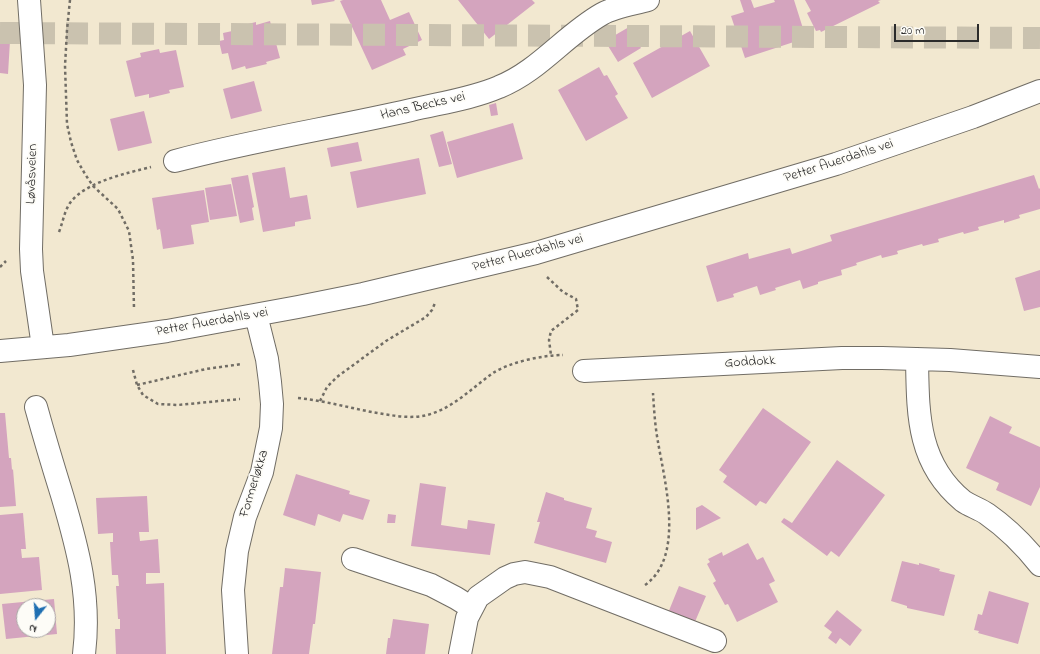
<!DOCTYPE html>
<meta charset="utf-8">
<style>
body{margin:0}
#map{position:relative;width:1040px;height:654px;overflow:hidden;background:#f2e8d0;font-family:"Indie Flower",sans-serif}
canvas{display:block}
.north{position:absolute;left:16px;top:598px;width:40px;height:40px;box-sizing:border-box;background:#fdfcf7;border:1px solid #a9a8a5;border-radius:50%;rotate:197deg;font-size:11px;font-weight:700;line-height:16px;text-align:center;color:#2b2b2b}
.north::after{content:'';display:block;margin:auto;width:14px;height:18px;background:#1f6fb2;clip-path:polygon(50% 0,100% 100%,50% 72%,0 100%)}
.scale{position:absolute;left:894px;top:24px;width:85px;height:18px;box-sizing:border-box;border:2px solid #2b2b2b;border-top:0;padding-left:5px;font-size:12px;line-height:14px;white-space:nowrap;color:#2b2b2b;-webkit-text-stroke:3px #fdfcf7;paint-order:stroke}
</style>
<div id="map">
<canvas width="1040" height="654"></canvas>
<div class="north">N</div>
<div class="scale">20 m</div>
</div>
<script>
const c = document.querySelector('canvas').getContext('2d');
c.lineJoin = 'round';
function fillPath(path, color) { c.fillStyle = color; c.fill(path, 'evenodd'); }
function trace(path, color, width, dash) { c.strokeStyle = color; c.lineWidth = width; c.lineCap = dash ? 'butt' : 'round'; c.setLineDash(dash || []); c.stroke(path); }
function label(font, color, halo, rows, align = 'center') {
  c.font = font + ' "Indie Flower",sans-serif'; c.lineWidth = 3.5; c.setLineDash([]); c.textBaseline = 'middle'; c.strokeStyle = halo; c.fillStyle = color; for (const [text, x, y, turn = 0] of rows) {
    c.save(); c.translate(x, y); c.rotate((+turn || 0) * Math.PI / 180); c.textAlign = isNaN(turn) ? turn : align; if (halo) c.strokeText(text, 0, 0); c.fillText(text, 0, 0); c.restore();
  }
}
fillPath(new Path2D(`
 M311,0H334L335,1L312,5Z
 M343,0H381L390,20L409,12L422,40L403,49L406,55L372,70L340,1Z
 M458,0H532L535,3L489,39Z
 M740,0H751L754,8L775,2L774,0H794L806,38L745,58L731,16L744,12Z
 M805,0H881L878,1L880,3L821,32L820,30L816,31L807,13L811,11Z
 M270,21L280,58L266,62L267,64L246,69L245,66L232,70L228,53L222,54L219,41L224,40L223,33L237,30L236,27L256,22V25Z
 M629,27L641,48L618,62L605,41Z
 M690,31L710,66L652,98L633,63Z
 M0,40L10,41L8,74L0,73Z
 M159,49L160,53L176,50L184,87L169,90L170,93L149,98V94L135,97L126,61L141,57L140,53Z
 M599,67L604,76L607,75L618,94L615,96L628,118L586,141L558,90Z
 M254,81L262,111L231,119L223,89Z
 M496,103L498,115L491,116L489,105Z
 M144,111L152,143L118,151L110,119Z
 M513,123L523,159L457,178L447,142Z
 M443,131L452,164L439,167L430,135Z
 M358,142L362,161L331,167L327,148Z
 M419,158L426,194L357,208L350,172Z
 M285,167L290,198L307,195L311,219L295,222V226L263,232L252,173Z
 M248,175L254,207L252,208L254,220L240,223L231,178Z
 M1034,175L1039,189L1040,188V209L1019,215L1020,218L1004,223V220L978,227L979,230L964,234L963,232L938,239L939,242L923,246L922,244L897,251L898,254L882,258L881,255L856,263L857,265L841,270L842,275L818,282V284L803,289L800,280L775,288L776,290L760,295L757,286L733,294L734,297L717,302L706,266L748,253L749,259L790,248L792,254L832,241L830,235Z
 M231,184L237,216L210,220L205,188Z
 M204,190L209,222L191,225L194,244L163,249L160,229L157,230L152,198Z
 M1040,270V307L1024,311L1015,278Z
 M763,408L811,442L766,504L760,501L756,506L723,482L727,476L719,470Z
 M0,413H5L9,458H11L12,470L13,469L16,506L0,507Z
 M990,416L1012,427L1009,433L1040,447V487L1031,506L996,490L999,483L966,468Z
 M837,460L885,495L839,557L831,551L827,556L781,522L784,518L792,523Z
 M296,474L350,491L349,494L370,500L363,520L343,514L340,522L318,514L315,526L283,515Z
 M420,483L446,487L441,525L467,529L468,520L495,524L490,555L411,546Z
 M546,492L564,498V500L592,508L586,528L597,531L595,537L612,542L606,563L534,543L540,522H537Z
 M147,496L149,532H139L140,541L158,539L160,573H146V584L164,583L166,654H116L115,629H120V619H118L116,586H119L118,575H112L110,542H113V533L98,534L96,498Z
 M702,505L721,518L696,530V508Z
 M23,513L26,549H21L22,558L39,557L42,590L0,594V515Z
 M388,514L396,515L395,523H387Z
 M748,543L757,560L763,557L775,581L769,584L778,602L737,622L728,604L725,605L713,583L716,581L707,564L710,562L708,559L722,552L723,556Z
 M902,561L919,565V563L940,569L939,571L955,575L944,616L907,608V606L891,601Z
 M285,568L321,572L315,624H313L309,654H272L280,587H283Z
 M679,586L706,596L694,624L668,613Z
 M989,591L1029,603L1018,644L978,633L979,631L974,630L978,614L982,615Z
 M54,599L57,634L6,639L2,604ZM24,606H48V630H24Z
 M837,610L862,630L850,646L840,638L836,644L828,638L832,632L824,626Z
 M393,619L429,624L425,654H386L388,638H390Z`), '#d4a4be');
trace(new Path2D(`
 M0,33L1040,38`), '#cac2af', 22, [22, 11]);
const minor = new Path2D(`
 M29,0L35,85L31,249L32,271L43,347
 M175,161C253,140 333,128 411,110C440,103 471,99 499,87C539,71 565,35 602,14C614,7 634,4 648,0
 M0,351L69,345L167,331L298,307L363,294L536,253L836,164L973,117L1040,91
 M917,359C918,414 917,463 963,501C970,506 980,509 987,514C1007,528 1025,546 1040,565
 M584,371L842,358H882L950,360L1040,367
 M36,407C44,436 53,466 62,495C78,549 91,597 84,654
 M353,559L431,585L456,598L472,608
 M237,654L233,590L237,551L245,517L262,472L271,428L272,404L270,382L267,359L256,315
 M460,654L467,618L478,597L505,578L514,574L525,572L550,577L715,641`);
trace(minor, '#716d65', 24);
trace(new Path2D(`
 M70,0L67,30L65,66L67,124L71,142L77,160L85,174L93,186L118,209L129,231L133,260L134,309
 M59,232C63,222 64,212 70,203C85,182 127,173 151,167
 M0,267L6,261
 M547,277L563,292L576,299L578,310L551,331L549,340L551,355
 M133,370L137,385L143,395L158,404L178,405L240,399
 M137,385L206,369L242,364
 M298,398C329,401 359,411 390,415C402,417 415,418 427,415C452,409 472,388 493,373C510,362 543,355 563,355
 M320,401L327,387L337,377L386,341L426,317L432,310L435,303
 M645,585C685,557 665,483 658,442C655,426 654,409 653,393`), '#716d65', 2.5, [3, 3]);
trace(minor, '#fff', 22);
label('14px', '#2b2b2b', '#fdfcf7', [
 ["Hans Becks vei",423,107,-13],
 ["Petter Auerdahls vei",839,162,-18],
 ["Løvåsveien",33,174,-88],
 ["Petter Auerdahls vei",528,254,-15],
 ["Petter Auerdahls vei",212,323,-10],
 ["Goddokk",750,363,-3],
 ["Formerløkka",255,484,-73]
]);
</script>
